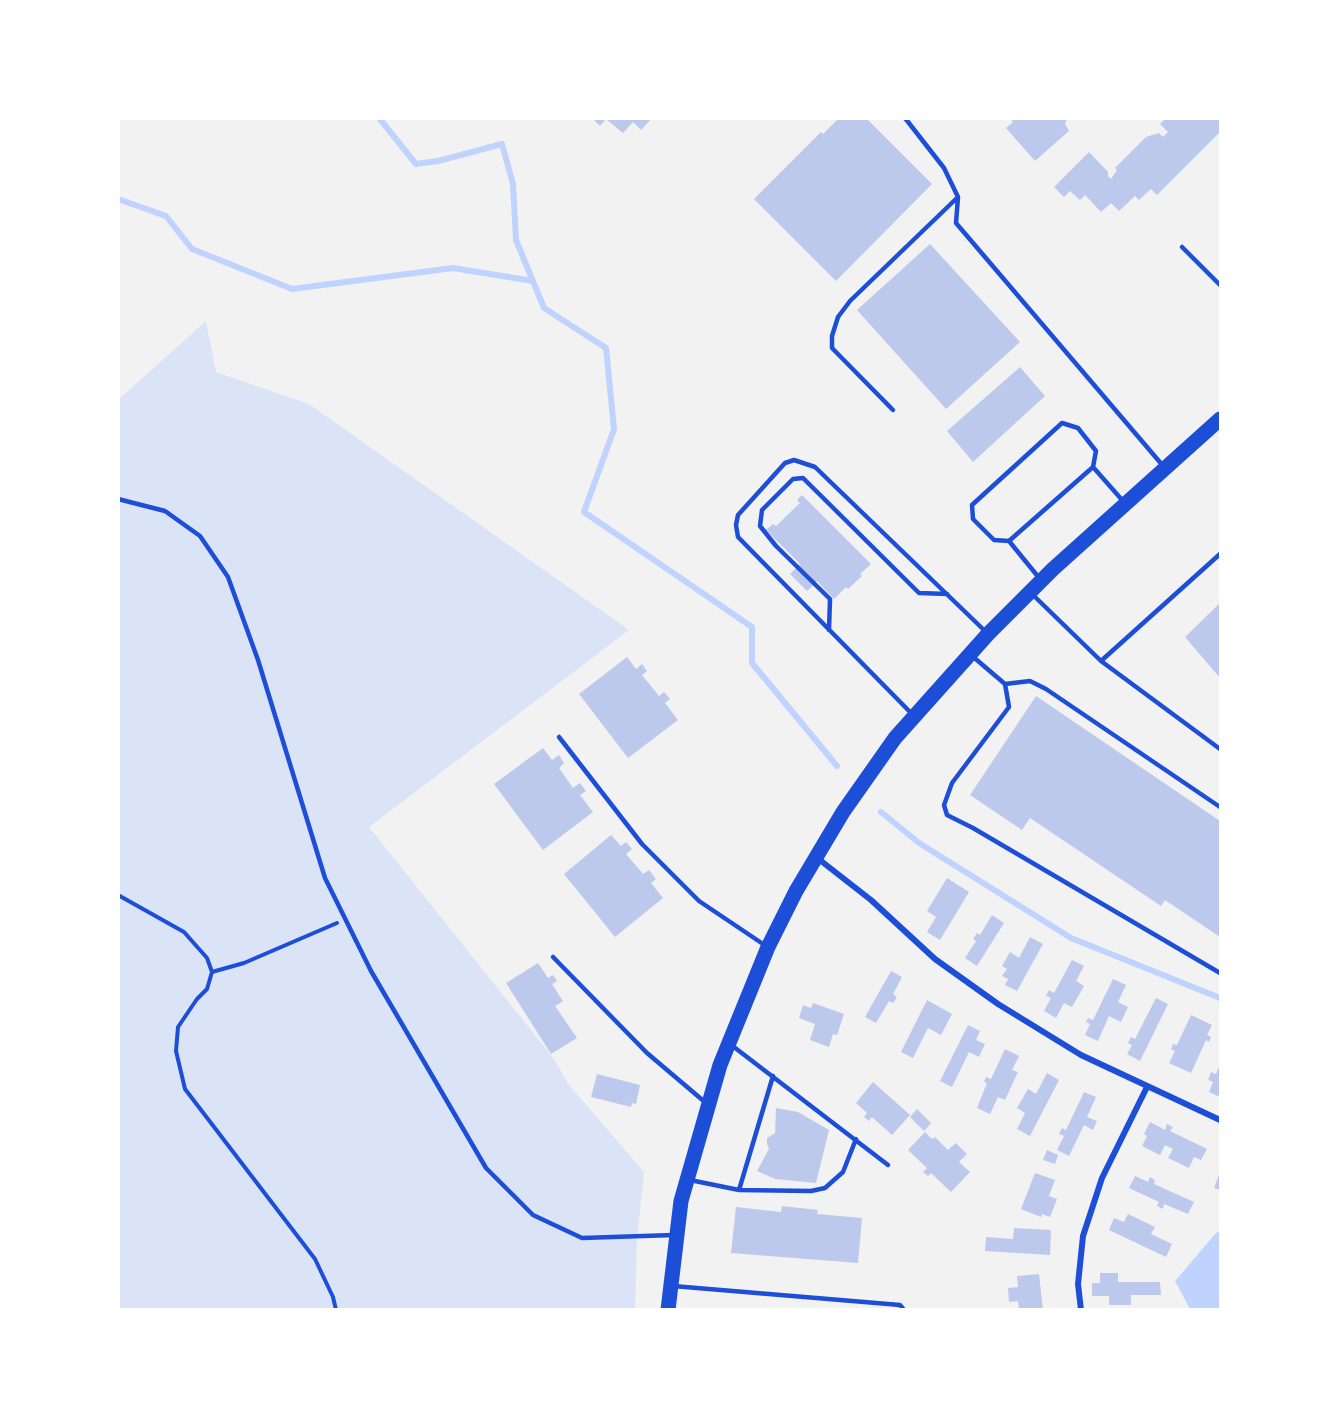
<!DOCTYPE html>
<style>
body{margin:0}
#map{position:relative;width:1339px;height:1428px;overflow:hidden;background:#f2f2f2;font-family:"Alegreya Sans",sans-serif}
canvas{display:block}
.frame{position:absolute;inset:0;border:120px solid #fff;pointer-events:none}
</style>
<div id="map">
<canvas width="1339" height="1428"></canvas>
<div class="frame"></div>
</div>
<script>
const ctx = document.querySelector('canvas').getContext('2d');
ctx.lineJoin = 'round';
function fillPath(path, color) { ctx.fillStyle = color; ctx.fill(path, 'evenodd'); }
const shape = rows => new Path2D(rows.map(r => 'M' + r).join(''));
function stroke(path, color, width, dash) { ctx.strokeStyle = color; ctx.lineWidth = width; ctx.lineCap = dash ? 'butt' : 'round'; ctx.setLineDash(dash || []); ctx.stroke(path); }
const green = shape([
 [206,321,216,372,309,404,629,630,369,827,554,1059,569,1085,644,1172,637,1238,635,1309,119,1309,118,400]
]);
const water = shape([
 [1220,1231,1220,1309,1190,1309,1175,1281,1216,1233]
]);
const stream = shape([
 [379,118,416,164,438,161,502,144,513,184,516,240,544,308,606,348,614,429,584,512,752,627,752,663,837,766],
 [118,199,166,216,192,249,292,289,453,268,533,281],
 [881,812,919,843,1071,938,1220,998]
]);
const building = shape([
 [592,118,652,118,641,130,633,122,623,133,606,119,600,126],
 [839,118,866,118,932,184,836,281,754,199,821,132,823,134],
 [1010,118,1067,118,1065,124,1069,131,1035,161,1006,128,1013,122],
 [1166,118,1220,118,1220,132,1157,195,1151,189,1139,200,1135,196,1119,211,1111,203,1101,212,1085,195,1080,200,1070,191,1064,197,1054,187,1089,152,1108,172,1108,176,1111,179,1117,170,1115,168,1146,137,1159,133,1163,137,1168,132,1160,124],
 [930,244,1020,342,946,409,857,310],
 [1020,367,1045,396,973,462,947,431],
 [802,495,871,564,860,574,862,576,848,589,846,587,834,599,817,581,807,591,790,574,800,564,766,530,773,524,776,526,800,503,797,500],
 [1220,603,1220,678,1185,637],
 [627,657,636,669,642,664,647,671,642,675,659,696,664,692,670,699,665,703,678,720,628,758,579,694],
 [1036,696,1220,821,1220,937,1165,900,1161,906,1030,818,1022,830,970,795],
 [543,748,552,760,559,755,564,763,559,768,573,788,580,783,586,791,580,795,593,812,543,850,494,784],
 [611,835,621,846,626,842,632,849,626,854,643,874,649,870,656,879,651,883,663,898,615,937,564,874],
 [947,878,969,892,940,940,927,932,936,917,927,911],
 [992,915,1004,923,977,966,965,958,976,941,973,939,977,933,980,935],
 [1030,937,1043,944,1017,991,1005,985,1008,979,1002,976,1007,969,1002,966,1010,952,1019,958],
 [1072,960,1084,966,1076,981,1084,986,1072,1007,1064,1003,1056,1018,1044,1011,1051,998,1046,996,1049,990,1054,993],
 [538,963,548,978,553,975,557,981,552,984,563,1001,555,1006,577,1038,551,1054,506,983],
 [891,971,902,977,893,994,897,997,893,1003,889,1001,876,1023,865,1017],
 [1113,979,1126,985,1118,1002,1128,1007,1121,1022,1109,1016,1098,1041,1085,1035,1090,1024,1086,1022,1088,1018,1093,1020],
 [1156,998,1168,1004,1140,1061,1127,1054,1132,1045,1128,1043,1131,1037,1135,1039],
 [927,1000,952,1014,941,1035,928,1028,913,1058,901,1052],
 [813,1003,844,1014,837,1035,833,1034,829,1047,810,1040,815,1024,799,1018,803,1005,811,1008],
 [1191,1015,1212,1025,1207,1035,1211,1037,1209,1042,1206,1040,1191,1073,1169,1063,1175,1051,1171,1049,1173,1044,1177,1045],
 [968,1025,980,1031,976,1040,985,1044,979,1057,969,1052,952,1087,940,1081],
 [1005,1049,1019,1056,1012,1070,1018,1072,1005,1100,998,1097,990,1114,977,1108,987,1083,984,1082,986,1077,991,1079],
 [1220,1064,1220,1097,1209,1092,1213,1082,1208,1080,1211,1072,1216,1074],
 [1047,1073,1059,1080,1030,1136,1017,1129,1025,1113,1017,1108,1028,1089,1036,1094],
 [597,1074,640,1085,636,1104,632,1103,631,1107,591,1097],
 [873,1082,910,1115,892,1135,872,1117,869,1121,864,1117,867,1113,856,1103],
 [1084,1092,1096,1097,1087,1117,1097,1121,1093,1130,1084,1125,1069,1156,1057,1150,1064,1136,1059,1134,1062,1128,1066,1130],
 [776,1108,798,1112,829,1130,816,1183,775,1179,757,1171,769,1149,767,1144,767,1138,775,1133],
 [917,1109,931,1123,924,1131,910,1117],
 [1150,1122,1165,1130,1167,1124,1173,1127,1170,1131,1207,1149,1201,1160,1194,1157,1189,1168,1168,1158,1173,1149,1165,1145,1160,1155,1142,1146,1147,1136,1144,1134],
 [925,1132,932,1139,935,1137,948,1150,956,1143,967,1154,959,1162,970,1172,951,1192,931,1173,928,1176,923,1172,927,1168,908,1150],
 [1047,1150,1058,1155,1055,1164,1043,1160],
 [1220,1172,1220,1190,1214,1188],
 [1035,1173,1055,1180,1049,1196,1057,1199,1050,1217,1042,1214,1041,1217,1021,1209],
 [1135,1176,1148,1182,1150,1177,1155,1180,1154,1184,1194,1202,1188,1214,1164,1204,1163,1209,1157,1206,1159,1202,1129,1188],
 [782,1206,818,1210,817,1214,862,1218,858,1263,731,1253,736,1207,781,1212],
 [1128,1214,1155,1227,1151,1234,1172,1244,1166,1257,1109,1230,1114,1218,1124,1222],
 [1014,1228,1051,1230,1050,1255,985,1251,986,1237,1013,1239],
 [1100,1273,1118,1273,1118,1282,1160,1282,1161,1295,1131,1295,1131,1305,1109,1305,1109,1296,1092,1296,1092,1283,1100,1283],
 [1039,1274,1043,1310,1019,1310,1018,1301,1009,1302,1008,1288,1018,1287,1017,1276]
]);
const path = shape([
 [118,895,184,932,207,958,212,972,207,989,197,999,178,1027,176,1051,185,1089,315,1259,333,1297,336,1310],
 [212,972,244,963,337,923]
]);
const service = shape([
 [905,118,944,168,958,197,956,223,1164,467],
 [1182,247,1220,285],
 [893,410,832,348,832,336,838,317,850,301,958,197],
 [118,499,165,511,200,536,228,577,258,660,325,878,371,971,486,1168,533,1215,582,1238,674,1235],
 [1009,541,1093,467],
 [1040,579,1009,541,994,540,973,519,972,505,1062,423,1078,428,1096,451,1093,467,1123,501],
 [1031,593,1101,661,1220,749],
 [829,630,830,599,776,546,760,526,762,510,793,479,803,478,919,593,947,594],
 [971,655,1005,684,1009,707,952,783,944,805,947,815,973,828,1220,973],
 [1101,661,1220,554],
 [1005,684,1030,681,1046,689,1220,807],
 [912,714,738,537,736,525,738,515,785,463,794,460,815,467,986,632],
 [559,737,642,844,699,901,766,946],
 [553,957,647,1053,706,1103],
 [730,1044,888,1165],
 [690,1180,739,1190,811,1191,825,1188,843,1172,856,1139],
 [739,1190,773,1076],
 [673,1286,900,1305,904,1310]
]);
const minor = shape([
 [816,857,871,900,935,959,998,1004,1081,1055,1220,1120],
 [1081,1310,1078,1284,1083,1236,1102,1178,1147,1087]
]);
const primary = shape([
 [668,1310,681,1201,720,1065,768,947,796,891,843,812,895,738,988,634,1053,569,1220,419]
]);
fillPath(green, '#dbe4f7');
fillPath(water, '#bfd3fe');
stroke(stream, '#bfd3fe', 6);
fillPath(building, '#bdc9ec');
stroke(path, '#1d4ed8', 4);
stroke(service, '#1d4ed8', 4.5);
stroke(minor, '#1d4ed8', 6);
stroke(primary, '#1d4ed8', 15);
</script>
